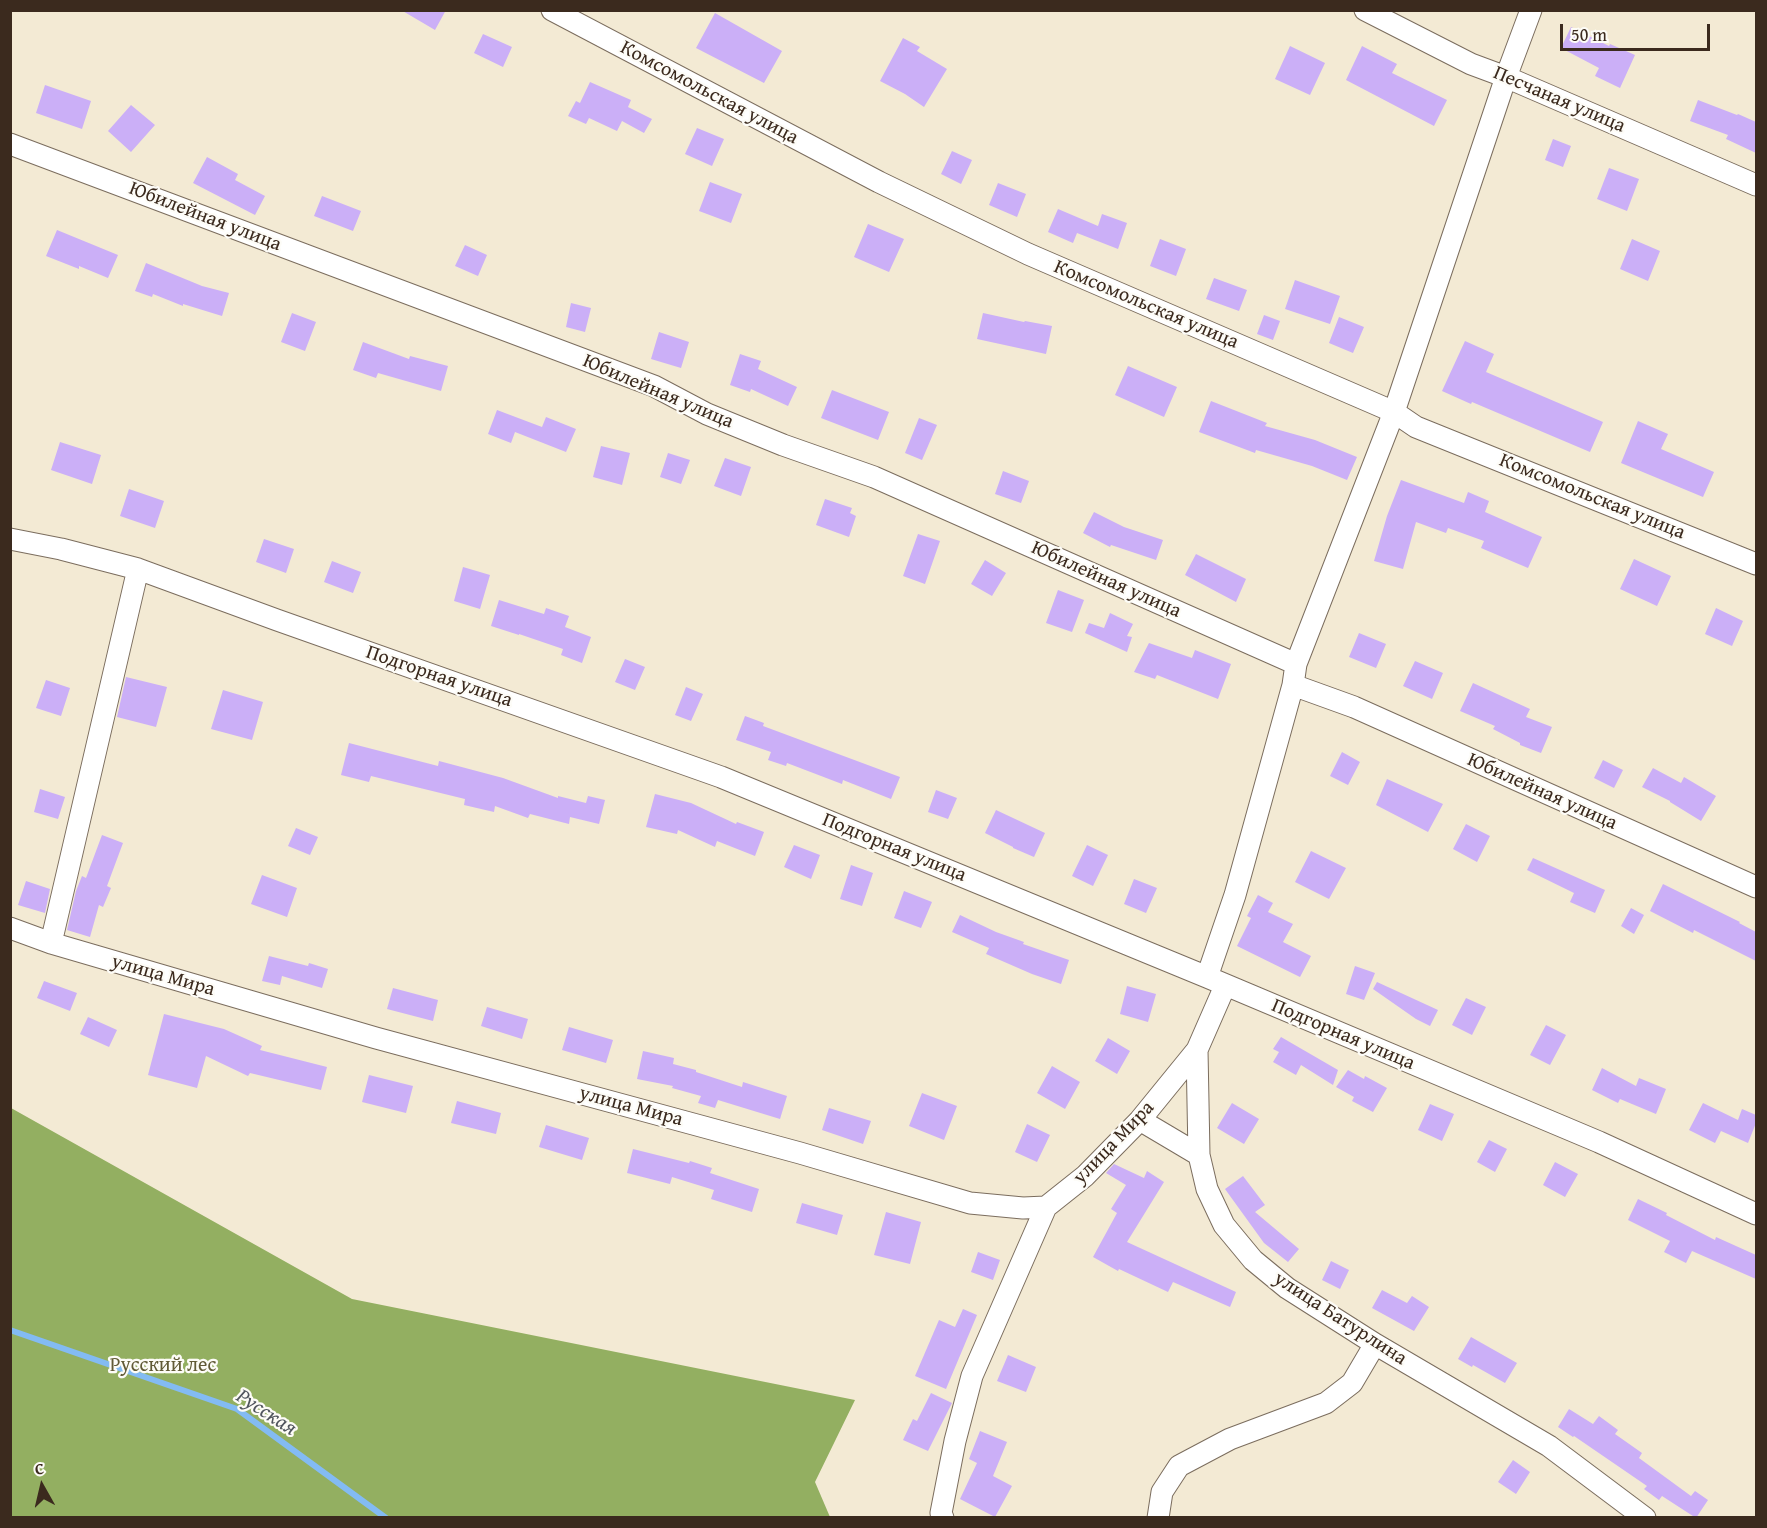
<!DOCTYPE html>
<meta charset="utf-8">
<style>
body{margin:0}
#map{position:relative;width:1767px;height:1528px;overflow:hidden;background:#f3ead4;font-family:"Gentium Book Plus",serif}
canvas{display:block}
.frame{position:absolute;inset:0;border:12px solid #3b2a1e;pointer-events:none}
.north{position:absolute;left:12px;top:1456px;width:60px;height:60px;-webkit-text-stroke:4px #fdfcf7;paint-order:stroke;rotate:352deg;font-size:16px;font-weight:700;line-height:24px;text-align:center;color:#3b2a1e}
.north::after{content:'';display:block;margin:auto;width:21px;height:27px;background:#3b2a1e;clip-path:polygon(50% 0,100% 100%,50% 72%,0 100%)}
.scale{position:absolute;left:1560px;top:24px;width:150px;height:27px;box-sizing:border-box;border:3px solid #3b2a1e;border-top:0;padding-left:8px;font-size:18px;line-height:21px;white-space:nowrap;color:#3b2a1e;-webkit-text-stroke:4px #fdfcf7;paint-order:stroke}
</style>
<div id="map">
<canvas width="1767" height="1528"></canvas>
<div class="frame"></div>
<div class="north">С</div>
<div class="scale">50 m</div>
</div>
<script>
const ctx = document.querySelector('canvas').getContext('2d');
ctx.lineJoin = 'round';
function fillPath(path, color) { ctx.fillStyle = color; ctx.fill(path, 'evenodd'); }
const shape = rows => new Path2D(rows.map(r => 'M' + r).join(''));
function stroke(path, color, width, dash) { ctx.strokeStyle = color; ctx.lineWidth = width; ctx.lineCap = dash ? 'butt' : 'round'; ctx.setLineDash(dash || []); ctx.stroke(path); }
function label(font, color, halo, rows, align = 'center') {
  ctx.font = font + ' "Gentium Book Plus",serif'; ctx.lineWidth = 4.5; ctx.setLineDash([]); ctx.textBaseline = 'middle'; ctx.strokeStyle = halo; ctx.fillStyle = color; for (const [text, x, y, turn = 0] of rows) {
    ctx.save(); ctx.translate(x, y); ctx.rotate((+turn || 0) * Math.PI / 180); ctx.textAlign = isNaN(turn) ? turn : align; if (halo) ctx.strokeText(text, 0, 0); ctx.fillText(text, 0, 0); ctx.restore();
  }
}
const forest = shape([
 [11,1108,352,1299,855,1400,815,1482,830,1517,11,1517]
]);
const stream = shape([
 [10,1330,237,1409,386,1518]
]);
const building = shape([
 [401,10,446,10,435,30],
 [715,13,782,51,764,83,696,48],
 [1571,27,1609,46,1610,44,1635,55,1620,88,1595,76,1599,68,1561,48],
 [483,34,512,47,503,67,474,53],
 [903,38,920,47,917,51,947,69,924,107,905,94,880,81],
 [1290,46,1325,63,1310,95,1275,79],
 [1362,46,1397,64,1392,73,1447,100,1434,126,1346,80],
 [590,82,631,100,628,107,652,119,644,133,622,121,617,131,589,118,586,124,568,116,576,101,580,103],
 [45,85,91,101,82,129,36,113],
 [1698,100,1737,115,1738,114,1756,122,1756,153,1726,139,1728,135,1690,121],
 [131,105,155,125,131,152,108,131],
 [697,128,724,139,712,166,685,154],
 [1553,139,1571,146,1563,167,1545,160],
 [952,151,972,160,961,184,941,174],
 [207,157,238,174,235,180,265,196,255,215,193,183],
 [1609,168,1639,179,1627,211,1597,199],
 [710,182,742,194,731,223,699,211],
 [998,183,1026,194,1017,217,989,205],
 [322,196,361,211,353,231,314,216],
 [1058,209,1098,226,1102,214,1127,223,1118,249,1077,233,1073,243,1048,232],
 [868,224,904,239,889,272,854,257],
 [57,230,118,255,108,278,79,266,79,269,46,256],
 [1160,239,1186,249,1176,276,1150,266],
 [1632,239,1660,251,1648,281,1620,269],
 [465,245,487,255,478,276,455,266],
 [146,263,202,286,229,293,222,316,183,304,183,306,153,294,152,297,135,291],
 [1214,278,1247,290,1239,311,1206,299],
 [1295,280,1340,296,1330,324,1285,309],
 [571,303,591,308,585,332,566,327],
 [292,313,316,322,305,351,281,342],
 [983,313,1024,322,1025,321,1052,326,1046,354,977,339],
 [1264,315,1280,321,1273,340,1257,334],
 [1339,317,1364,327,1353,353,1329,343],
 [659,332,689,342,681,368,651,359],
 [1465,341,1494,354,1486,372,1603,422,1590,452,1472,402,1471,404,1442,391],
 [363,342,409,359,410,356,448,366,441,391,378,373,376,378,353,370],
 [740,354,761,361,758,369,797,387,788,406,751,389,750,392,730,385],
 [1128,366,1177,387,1164,417,1115,395],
 [832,390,889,412,878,440,821,418],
 [1211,401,1267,423,1265,426,1315,440,1357,457,1347,480,1312,466,1256,450,1255,453,1199,432],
 [497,410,542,427,546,417,576,429,566,452,515,432,511,443,488,434],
 [919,418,937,425,922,460,905,453],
 [1638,421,1668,434,1661,449,1714,472,1703,497,1621,463],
 [60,442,101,455,92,484,51,470],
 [601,446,630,453,622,485,593,477],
 [668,453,690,460,681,484,660,477],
 [725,458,751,467,741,496,714,486],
 [1003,471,1029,481,1021,503,995,494],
 [1401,480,1464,503,1468,492,1489,501,1485,512,1542,537,1528,568,1481,548,1484,541,1448,528,1446,533,1416,522,1403,569,1374,561,1387,516],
 [129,489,164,501,155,528,120,516],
 [825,499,852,508,850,513,856,516,849,537,816,525],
 [1094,512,1124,527,1163,540,1156,560,1111,545,1110,547,1083,533],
 [918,534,940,541,925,584,903,576],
 [264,539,294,549,286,573,256,562],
 [1196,554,1246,579,1236,602,1185,575],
 [1634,559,1671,576,1657,606,1620,589],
 [985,560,1006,573,992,596,971,584],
 [332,561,361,572,353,593,324,582],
 [463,567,490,575,480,609,454,601],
 [1058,590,1084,600,1072,632,1046,623],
 [499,600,544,614,546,608,569,616,565,627,591,637,582,663,561,655,563,649,519,634,519,635,491,626],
 [1716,608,1743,621,1732,646,1705,634],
 [1110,613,1133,624,1127,636,1132,637,1127,652,1085,633,1089,623,1104,628],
 [1359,633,1386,644,1376,668,1349,657],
 [1149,643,1192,658,1195,650,1231,664,1218,699,1157,675,1155,679,1134,672],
 [625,659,645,667,635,690,615,682],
 [1415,661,1443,673,1432,699,1403,686],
 [126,677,167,687,156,727,117,717],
 [46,680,70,688,61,716,36,708],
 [1473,683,1530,709,1526,717,1552,727,1541,753,1520,745,1520,743,1493,729,1495,726,1460,711],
 [686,687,703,694,691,721,675,715],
 [223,690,263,702,252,740,211,729],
 [745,716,764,723,763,726,900,777,891,799,843,780,842,784,787,763,786,766,768,760,771,752,736,740],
 [349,743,438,766,439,761,503,778,558,798,558,796,586,803,588,796,605,800,599,824,570,817,569,824,530,814,528,818,495,806,494,812,464,805,465,799,371,776,369,782,341,775],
 [1342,752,1360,762,1348,785,1330,776],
 [1603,760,1623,770,1614,788,1594,778],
 [1653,768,1681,783,1684,777,1716,796,1701,821,1670,802,1670,801,1642,787],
 [1387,779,1443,804,1428,832,1376,805],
 [40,789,65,797,58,819,34,812],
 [936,790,957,798,948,819,928,812],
 [655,794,691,803,736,824,737,822,764,832,755,856,717,841,715,847,678,830,677,834,646,827],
 [996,810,1045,833,1034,857,1013,848,1013,847,985,833],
 [1466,824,1490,836,1477,862,1453,849],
 [296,828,318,837,310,855,288,846],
 [102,835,123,843,107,886,111,888,103,907,99,905,90,937,67,930,76,891,82,876,86,878],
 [794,845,820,855,811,879,784,867],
 [1087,845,1108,855,1093,886,1072,876],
 [1311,851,1346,868,1329,899,1295,882],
 [1533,858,1605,890,1595,913,1570,902,1574,893,1527,870],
 [851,865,873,873,862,906,840,899],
 [262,875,297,888,287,917,251,904],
 [1134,879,1157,888,1146,913,1124,904],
 [26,881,50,889,45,913,18,905],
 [1663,884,1740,922,1739,923,1756,932,1756,961,1694,930,1693,933,1650,911],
 [904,891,932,902,921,928,894,918],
 [1258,895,1273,903,1268,912,1293,924,1283,942,1311,956,1300,977,1237,946,1251,918,1247,916],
 [1631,908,1644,915,1634,934,1621,926],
 [960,915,996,932,1024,942,1023,944,1069,960,1061,984,1032,974,986,954,989,948,952,932],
 [269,956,308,966,309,963,328,969,322,988,282,976,280,985,262,981],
 [1355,966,1375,973,1364,1000,1346,994],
 [44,981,77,993,70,1011,37,998],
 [1377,982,1438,1010,1430,1026,1416,1019,1373,989],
 [1127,986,1156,994,1148,1022,1120,1014],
 [393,988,438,1000,433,1021,387,1009],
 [1466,998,1486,1007,1472,1035,1452,1025],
 [487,1007,528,1019,522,1039,481,1026],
 [164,1014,224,1029,262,1046,260,1050,327,1067,321,1090,250,1073,248,1076,206,1056,197,1088,148,1075],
 [88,1017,117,1030,109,1047,80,1034],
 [1546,1025,1566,1035,1550,1065,1530,1055],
 [569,1027,613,1040,606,1063,562,1050],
 [1281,1037,1338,1070,1333,1085,1301,1065,1296,1075,1273,1062,1279,1052,1273,1049],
 [1108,1038,1130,1051,1117,1074,1095,1061],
 [643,1051,674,1058,673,1064,696,1070,696,1072,742,1087,743,1082,787,1096,780,1119,718,1100,715,1108,698,1103,701,1096,672,1088,673,1086,637,1079],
 [1052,1066,1080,1082,1065,1109,1037,1093],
 [1602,1068,1636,1086,1639,1078,1666,1089,1656,1114,1620,1099,1618,1103,1592,1090],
 [1348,1070,1364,1079,1365,1076,1387,1088,1373,1112,1352,1101,1354,1097,1336,1087],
 [369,1075,413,1086,406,1113,362,1102],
 [922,1093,957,1106,944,1140,909,1126],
 [457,1101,501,1113,496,1134,451,1123],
 [1232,1103,1259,1119,1244,1144,1217,1128],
 [1703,1103,1738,1120,1742,1109,1756,1115,1756,1123,1748,1143,1721,1131,1715,1143,1689,1130],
 [1430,1104,1454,1114,1442,1141,1418,1130],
 [829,1108,871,1121,863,1144,822,1130],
 [1027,1124,1050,1135,1037,1162,1015,1152],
 [546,1125,589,1138,582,1160,539,1147],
 [1489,1140,1507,1149,1495,1172,1477,1162],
 [633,1149,689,1163,690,1161,712,1168,710,1173,759,1189,752,1212,711,1199,714,1190,672,1177,670,1184,627,1173],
 [1555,1162,1578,1174,1565,1197,1543,1185],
 [1114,1164,1144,1178,1147,1171,1164,1182,1127,1242,1236,1292,1230,1307,1173,1282,1168,1292,1119,1269,1118,1271,1093,1257,1117,1213,1111,1209,1126,1185,1106,1173],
 [1243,1176,1265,1205,1255,1212,1299,1249,1288,1262,1264,1243,1225,1189],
 [1638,1199,1667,1213,1666,1215,1715,1240,1716,1237,1756,1255,1756,1279,1692,1251,1686,1263,1664,1252,1670,1241,1628,1220],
 [802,1203,843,1215,837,1235,796,1223],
 [886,1212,921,1222,910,1264,874,1255],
 [978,1252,1000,1260,993,1280,971,1272],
 [1331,1261,1349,1270,1340,1289,1322,1280],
 [1382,1290,1407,1303,1412,1296,1429,1307,1414,1331,1372,1308],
 [963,1309,977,1315,946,1389,915,1376,939,1320,955,1327],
 [1471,1337,1517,1363,1505,1383,1473,1365,1472,1367,1458,1359],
 [1008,1355,1036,1367,1026,1392,997,1381],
 [931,1393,952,1403,928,1451,903,1440,913,1419,917,1421],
 [1569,1409,1593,1424,1599,1416,1618,1430,1615,1434,1642,1453,1639,1458,1691,1496,1695,1491,1708,1500,1696,1518,1662,1496,1659,1500,1644,1489,1647,1486,1574,1436,1573,1437,1558,1427],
 [980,1431,1007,1442,993,1476,1012,1486,995,1517,960,1499,977,1463,969,1459],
 [1513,1460,1530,1472,1516,1494,1498,1482]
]);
const minor = shape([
 [552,10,879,182,1028,254,1394,412,1416,427,1756,564],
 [1365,10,1471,64,1506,77,1756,185],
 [10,144,654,386,707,414,783,445,874,477,1296,664],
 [10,539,61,549,138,569,277,620,721,777,1207,977,1599,1142,1756,1214],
 [1293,685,1354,707,1756,887],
 [10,928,51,943,376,1038,800,1153,970,1203,1023,1208,1046,1207,1085,1176,1140,1120,1197,1050],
 [51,943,138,569],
 [1207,977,1235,895,1293,685,1296,664,1394,412,1506,77,1531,10],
 [1225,986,1197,1050,1199,1155,1207,1189,1224,1225,1253,1260,1287,1288,1375,1344,1549,1446,1645,1518],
 [1140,1120,1199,1155],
 [943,1518,941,1513,955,1441,972,1376,1046,1207],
 [1158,1518,1162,1492,1179,1466,1230,1439,1326,1403,1352,1383,1375,1344]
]);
const streetNames = [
 ["Комсомольская улица",709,93,28],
 ["Песчаная улица",1559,100,23],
 ["Юбилейная улица",205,217,21],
 ["Комсомольская улица",1146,305,23],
 ["Юбилейная улица",658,392,23],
 ["Комсомольская улица",1592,497,22],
 ["Юбилейная улица",1106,580,24],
 ["Подгорная улица",439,677,19],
 ["Юбилейная улица",1542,792,24],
 ["Подгорная улица",894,848,22],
 ["улица Мира",163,976,16],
 ["Подгорная улица",1343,1035,23],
 ["улица Мира",631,1107,15],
 ["улица Мира",1114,1143,-46],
 ["улица Батурлина",1340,1319,33]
];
const parkNames = [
 ["Русский лес",163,1366]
];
const waterNames = [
 ["Русская",266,1413,33]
];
fillPath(forest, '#93af61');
stroke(stream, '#83bbf3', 6);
fillPath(building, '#cbaff7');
stroke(minor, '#7b6d5e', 23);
stroke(minor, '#fff', 21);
label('20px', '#3b2a1e', '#fdfcf7', streetNames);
label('20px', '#615a36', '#fdfcf7', parkNames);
label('italic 21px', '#51565e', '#fdfcf7', waterNames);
</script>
